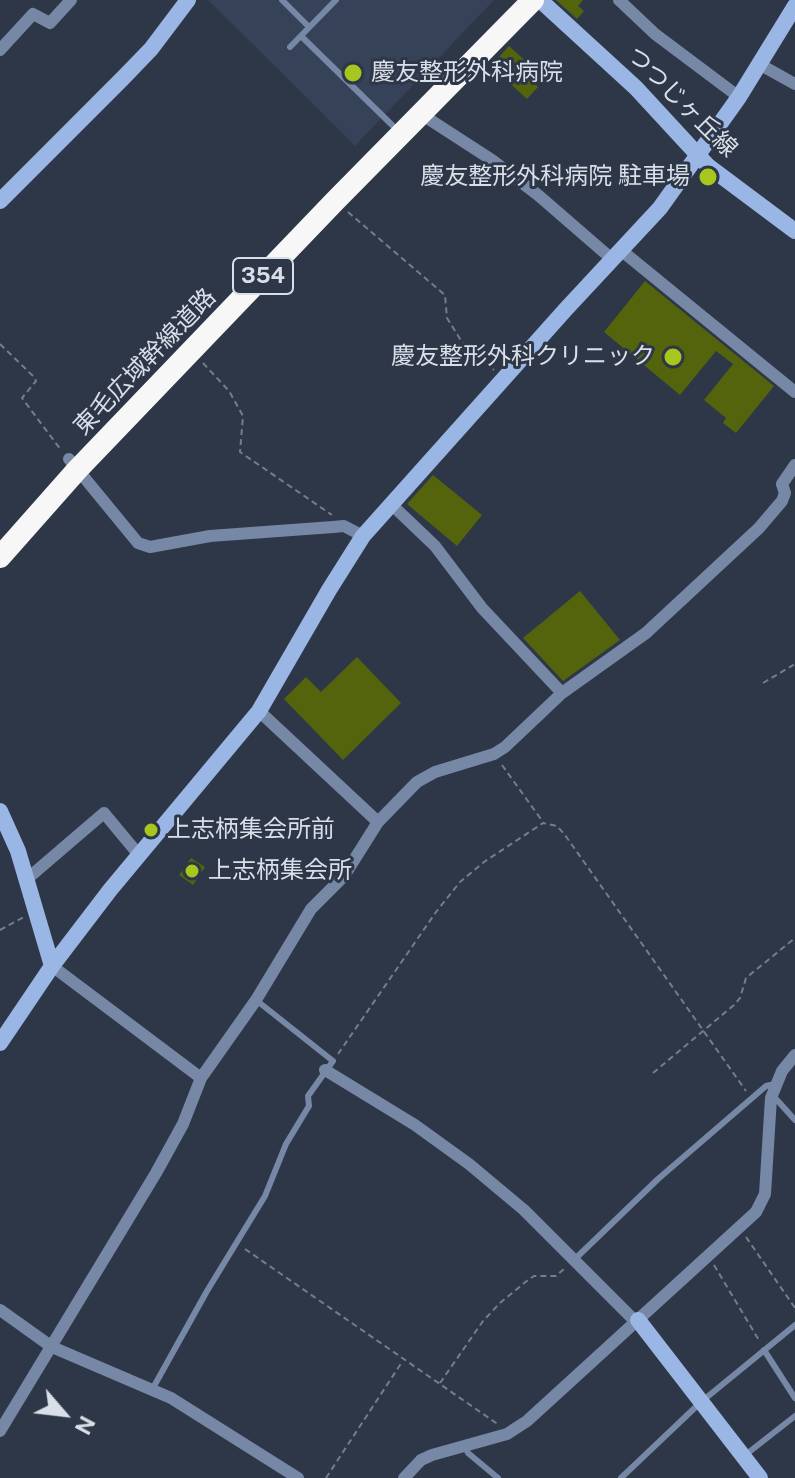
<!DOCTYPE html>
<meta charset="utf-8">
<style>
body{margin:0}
#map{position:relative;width:795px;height:1478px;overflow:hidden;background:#2e3747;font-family:"Public Sans",sans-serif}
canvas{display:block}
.north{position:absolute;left:24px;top:1374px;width:80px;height:80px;-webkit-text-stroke:6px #2e3747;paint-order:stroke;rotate:118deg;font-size:22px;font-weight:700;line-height:32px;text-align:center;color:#d9dfe9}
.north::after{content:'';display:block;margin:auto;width:28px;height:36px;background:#d9dfe9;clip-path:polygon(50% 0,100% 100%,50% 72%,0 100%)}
</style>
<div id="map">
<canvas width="795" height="1478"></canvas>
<div class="north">N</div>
</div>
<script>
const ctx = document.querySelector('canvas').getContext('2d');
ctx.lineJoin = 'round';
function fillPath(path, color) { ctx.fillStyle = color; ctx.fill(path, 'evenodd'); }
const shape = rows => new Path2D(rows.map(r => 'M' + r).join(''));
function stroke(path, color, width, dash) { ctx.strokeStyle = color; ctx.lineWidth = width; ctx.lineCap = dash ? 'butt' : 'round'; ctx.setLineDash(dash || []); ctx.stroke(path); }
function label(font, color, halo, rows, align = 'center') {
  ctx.font = font + ' "Public Sans","Noto Sans JP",sans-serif'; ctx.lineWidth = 6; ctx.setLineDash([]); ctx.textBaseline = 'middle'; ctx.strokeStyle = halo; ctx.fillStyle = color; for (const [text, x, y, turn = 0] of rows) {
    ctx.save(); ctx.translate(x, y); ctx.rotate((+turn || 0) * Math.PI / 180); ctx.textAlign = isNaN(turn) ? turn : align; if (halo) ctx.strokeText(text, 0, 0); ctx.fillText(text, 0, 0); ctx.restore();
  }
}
const built = shape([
 [208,0,494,0,355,146]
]);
const building = shape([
 [556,0,583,0,578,6,584,11,577,19],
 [509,46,541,75,534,83,538,87,527,99,491,66],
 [645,281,774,386,736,433,723,423,726,418,704,400,733,364,716,351,680,395,604,332],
 [433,475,482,515,457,546,407,504],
 [580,591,620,640,563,681,523,638],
 [357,657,401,703,343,760,284,699,306,677,321,692],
 [191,858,205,867,193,885,179,875]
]);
const path = shape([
 [348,212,445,295,447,318,462,342,494,370],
 [0,344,35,378,36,381,22,398,61,450],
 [203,363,229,391,243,416,240,452,332,515],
 [763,683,795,664],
 [502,765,543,822],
 [0,930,24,917],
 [338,1054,436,912,460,882,484,862,543,823,557,826,565,835,746,1091],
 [653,1073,734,1005,740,998,746,978,795,938],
 [746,1237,795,1308],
 [245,1249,499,1425],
 [714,1265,760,1342],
 [440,1383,483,1321,500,1303,528,1280,534,1276,556,1276,565,1268],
 [326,1478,402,1362]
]);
const lane = shape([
 [282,0,309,27],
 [301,36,392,125],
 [290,47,336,0],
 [772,1098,777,1100,795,1120],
 [575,1259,658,1179,766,1086,775,1084],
 [764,1350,795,1398],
 [153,1388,207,1291,265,1196,286,1144,309,1106,308,1096,333,1061,256,1000],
 [464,1445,468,1453,498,1478],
 [744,1456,795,1416],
 [621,1478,701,1402,795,1325]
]);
const street = shape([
 [619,0,655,34,739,97],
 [0,50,33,14,50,23,71,0],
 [759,64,795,84],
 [421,114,492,160,538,195,613,260],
 [622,251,795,392],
 [69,459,138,543,150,547,210,536,333,527,344,526,363,536],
 [391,504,435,546,482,608,562,693],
 [259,711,378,822],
 [27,879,104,813,139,855],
 [52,966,201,1078],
 [325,1070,415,1125,469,1164,524,1210,632,1318,638,1320],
 [0,1310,52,1347,171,1398,298,1478],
 [0,1431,156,1173,183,1124,201,1078,256,1000,311,909,344,876,378,822,417,782,435,772,494,754,505,747,562,693,646,633,759,528,782,501,785,493,782,484,795,465],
 [404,1478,421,1460,432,1455,507,1434,527,1421,756,1212,765,1194,771,1098,782,1071,795,1055]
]);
const secondary = shape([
 [540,0,636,88,708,166,795,231],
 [0,201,123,78,151,49,188,0],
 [0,811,18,851,52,966],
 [0,1043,52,966,110,890,259,711,329,590,363,536,566,309,660,208,739,97,795,6],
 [638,1320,760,1478]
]);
const highway = shape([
 [0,557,77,470,335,201,533,0]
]);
const markers = [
 [353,73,10,"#a7c71e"],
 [708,177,10,"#a7c71e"],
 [673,357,10,"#a7c71e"],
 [151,830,8,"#a7c71e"],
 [192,871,8,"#a7c71e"]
];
const shields = [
 [263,276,60]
];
const shieldNames = [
 ["354",263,276]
];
const poiNames = [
 ["慶友整形外科病院",371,73],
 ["慶友整形外科病院 駐車場",690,177,"right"],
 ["慶友整形外科クリニック",655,357,"right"],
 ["上志柄集会所前",167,830],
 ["上志柄集会所",208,871]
];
const streetNames = [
 ["つつじヶ丘線",682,102,45],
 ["東毛広域幹線道路",145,362,-46]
];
fillPath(built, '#354257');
fillPath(building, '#53640c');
stroke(path, '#757d8a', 2, [6, 4]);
stroke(lane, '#7688a5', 6);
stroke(street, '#7688a5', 12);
stroke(secondary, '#99b6e4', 16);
stroke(highway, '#f7f7f7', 22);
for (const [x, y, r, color] of markers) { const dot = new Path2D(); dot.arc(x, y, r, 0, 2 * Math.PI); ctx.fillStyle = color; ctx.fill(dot); stroke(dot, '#2e3747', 3); }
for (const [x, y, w] of shields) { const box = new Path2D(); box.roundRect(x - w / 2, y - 18, w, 36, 6); ctx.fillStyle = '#2e3747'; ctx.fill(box); stroke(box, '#d9dfe9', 2); }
label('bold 22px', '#d9dfe9', null, shieldNames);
label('24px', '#d9dfe9', '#2e3747', poiNames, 'left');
label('24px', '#d9dfe9', '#2e3747', streetNames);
</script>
